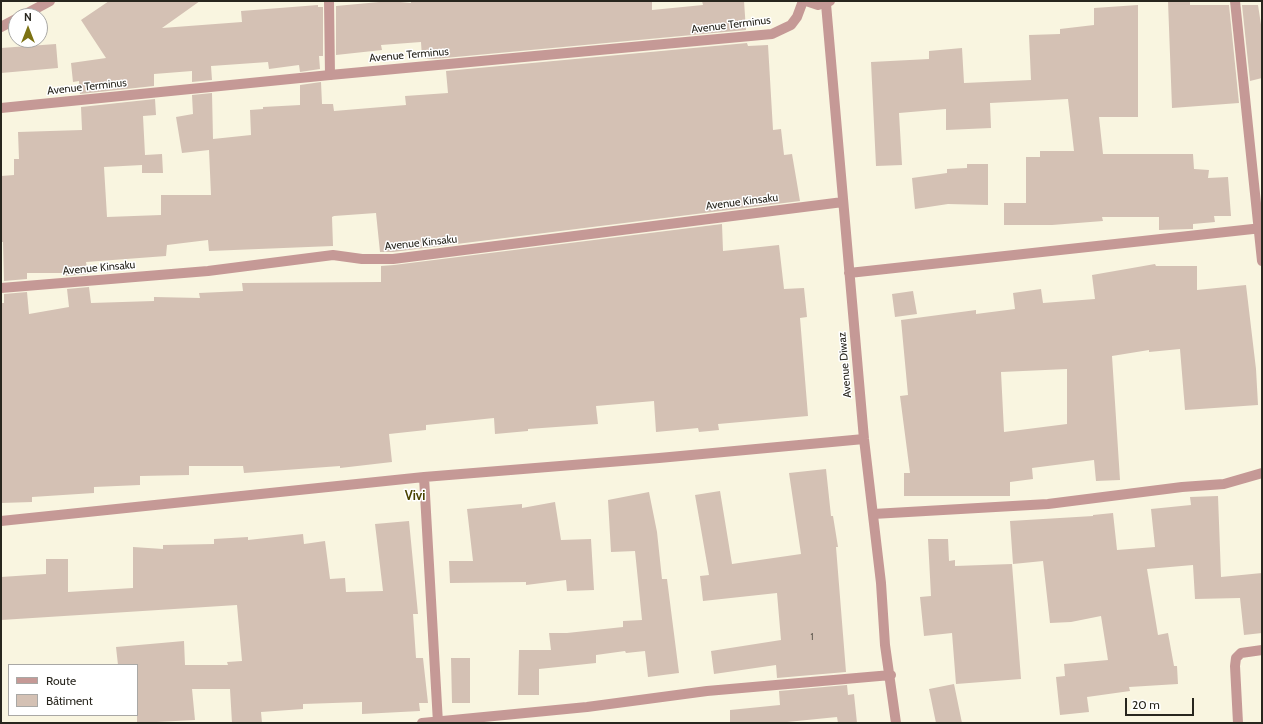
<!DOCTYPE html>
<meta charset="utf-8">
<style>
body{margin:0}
#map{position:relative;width:1263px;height:724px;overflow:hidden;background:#f9f5e0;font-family:Cabin,sans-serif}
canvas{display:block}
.frame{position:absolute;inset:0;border:2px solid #28261e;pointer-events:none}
.legend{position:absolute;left:8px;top:664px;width:130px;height:52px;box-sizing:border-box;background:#fff;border:1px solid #a9a8a5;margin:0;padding:5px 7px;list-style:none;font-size:12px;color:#28261e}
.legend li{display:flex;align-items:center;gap:8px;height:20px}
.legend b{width:20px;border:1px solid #a9a8a5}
.north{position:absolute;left:8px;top:8px;width:40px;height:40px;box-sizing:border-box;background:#fff;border:1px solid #a9a8a5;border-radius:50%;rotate:0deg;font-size:11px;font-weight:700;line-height:16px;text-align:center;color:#28261e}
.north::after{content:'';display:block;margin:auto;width:14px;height:18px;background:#7c7213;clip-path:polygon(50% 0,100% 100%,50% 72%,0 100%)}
.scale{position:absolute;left:1125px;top:698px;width:69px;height:18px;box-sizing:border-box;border:2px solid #28261e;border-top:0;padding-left:5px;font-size:12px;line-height:14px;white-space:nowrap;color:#28261e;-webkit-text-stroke:3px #fff;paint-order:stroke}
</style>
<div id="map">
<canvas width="1263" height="724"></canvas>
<div class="frame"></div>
<ul class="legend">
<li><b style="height:5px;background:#c59996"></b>Route</li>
<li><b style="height:11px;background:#d4c1b4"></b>Bâtiment</li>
</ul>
<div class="north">N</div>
<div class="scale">20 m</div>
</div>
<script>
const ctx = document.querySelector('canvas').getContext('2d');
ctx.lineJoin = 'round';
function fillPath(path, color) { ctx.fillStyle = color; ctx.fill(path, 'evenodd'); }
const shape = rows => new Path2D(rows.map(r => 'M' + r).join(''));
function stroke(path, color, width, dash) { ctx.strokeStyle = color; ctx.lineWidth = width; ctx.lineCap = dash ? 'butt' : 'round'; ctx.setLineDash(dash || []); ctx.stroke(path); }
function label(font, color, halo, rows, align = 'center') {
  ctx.font = font + ' Cabin,sans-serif'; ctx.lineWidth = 3; ctx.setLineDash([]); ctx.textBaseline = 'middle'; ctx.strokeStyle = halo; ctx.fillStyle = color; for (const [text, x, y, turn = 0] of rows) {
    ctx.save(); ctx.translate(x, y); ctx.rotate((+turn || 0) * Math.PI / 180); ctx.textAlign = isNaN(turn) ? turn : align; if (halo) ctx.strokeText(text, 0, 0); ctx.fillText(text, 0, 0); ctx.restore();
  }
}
const building = shape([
 [109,1,200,1,162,28,242,22,241,11,318,5,318,7,323,7,323,56,319,56,320,69,300,72,299,65,269,69,268,62,211,66,212,80,192,82,192,71,154,74,154,86,80,94,79,81,73,82,71,63,106,58,81,20],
 [390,1,411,3,411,1,652,1,652,10,703,5,702,1,744,1,746,30,434,59,422,58,421,42,381,45,382,50,336,55,336,6],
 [1168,1,1190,1,1190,5,1229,5,1239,103,1172,108],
 [1138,5,1138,117,1099,117,1103,154,1193,154,1194,169,1209,170,1208,178,1228,177,1231,216,1214,216,1215,222,1193,224,1193,229,1190,229,1159,230,1159,217,1102,217,1103,221,1052,225,1004,225,1004,203,1026,203,1026,157,1040,157,1040,151,1074,151,1068,99,990,103,991,128,946,130,946,109,899,113,902,165,876,166,871,62,929,59,929,51,962,48,964,83,1031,80,1029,35,1060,34,1060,29,1094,25,1094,8],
 [1242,5,1258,5,1262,31,1262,78,1250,81],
 [747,43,748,46,768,45,773,130,781,129,784,155,792,154,800,201,393,252,380,252,376,213,334,216,332,217,333,246,209,251,208,240,167,245,166,256,86,262,88,274,66,276,65,273,27,273,27,279,4,281,3,242,1,242,1,176,14,175,14,159,19,159,18,132,82,130,81,107,155,99,156,115,143,116,145,155,162,154,163,173,142,173,142,165,104,167,107,217,161,215,161,195,211,195,209,150,182,153,176,117,193,114,192,95,212,93,213,139,251,135,250,110,263,109,263,107,300,105,300,85,321,82,322,104,333,104,334,111,406,105,405,96,448,93,446,71],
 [56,44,58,68,1,73,1,48],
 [967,164,988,164,988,205,948,204,915,209,912,178,947,173,947,169,967,168],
 [722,224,723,251,779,245,784,289,804,288,807,317,800,318,808,416,718,424,719,430,699,432,698,428,656,432,654,401,596,406,598,424,528,429,528,431,495,434,494,418,426,425,426,430,389,434,392,462,340,468,340,466,244,473,243,466,189,466,189,475,140,476,140,485,94,487,94,493,32,497,32,502,1,503,1,303,4,303,4,294,27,292,29,314,69,307,67,289,89,287,91,303,154,301,154,297,200,298,199,293,243,291,242,283,381,282,381,266,394,265],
 [1155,264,1156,266,1197,266,1197,290,1246,285,1256,369,1258,405,1185,410,1180,349,1149,352,1149,350,1112,356,1120,480,1096,481,1094,460,1032,468,1033,479,1010,482,1010,496,904,496,904,473,910,473,900,396,908,395,901,320,976,310,976,314,1015,309,1013,293,1041,289,1043,303,1095,299,1092,275],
 [1067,369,1067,424,1004,432,1001,372],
 [913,291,917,314,895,317,892,294],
 [826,469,831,516,833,516,838,547,836,547,846,672,777,678,776,665,714,674,711,651,781,640,777,593,703,601,700,576,709,575,695,495,720,491,732,564,801,554,789,473],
 [649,492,657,532,662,579,667,579,679,673,648,677,645,651,626,653,625,651,596,655,596,663,539,669,539,695,518,695,519,650,551,650,549,633,567,633,623,627,623,621,642,620,635,551,611,552,608,500],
 [1218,496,1221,577,1262,573,1262,633,1244,635,1240,598,1195,599,1193,565,1147,569,1158,635,1168,633,1174,666,1177,666,1178,684,1129,687,1130,691,1087,697,1089,712,1060,715,1056,677,1065,676,1064,664,1108,660,1101,616,1071,622,1050,623,1043,561,1013,564,1010,521,1093,516,1093,515,1113,513,1117,550,1155,547,1151,509,1191,505,1190,497],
 [555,502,561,540,591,539,594,590,567,591,566,580,526,585,526,582,450,583,449,561,473,561,467,509,522,504,522,508],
 [409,521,418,614,413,614,416,658,423,658,428,703,419,703,420,711,362,714,362,702,303,704,303,709,261,712,262,723,232,723,230,689,192,689,195,720,137,723,137,665,118,665,116,647,184,641,185,665,228,665,227,662,242,661,237,605,1,620,1,577,46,574,46,559,68,559,68,592,133,588,133,547,163,549,163,545,214,544,214,539,248,537,248,540,303,534,304,544,325,541,330,579,345,578,346,592,383,591,375,524],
 [928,539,948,539,949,561,955,560,955,566,1012,564,1021,679,956,684,952,633,924,636,920,597,931,596],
 [451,658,470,658,470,703,452,703],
 [954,684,962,723,936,723,929,689],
 [847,685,848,695,854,694,857,723,838,723,837,717,777,723,730,723,730,710,780,705,779,691]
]);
const service = shape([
 [329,1,330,75]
]);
const minor = shape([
 [1235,1,1262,261],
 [826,4,864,439,881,583,885,645,896,723],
 [22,16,50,1],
 [1,27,16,19],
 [1,108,330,75,772,34,791,25,797,17,803,1],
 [849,273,1262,228],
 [1,288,208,271,333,255,362,259,393,259,843,202],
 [424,477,438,723],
 [873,514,1048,504,1182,487,1224,484,1262,473],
 [1,521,424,477,659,458,864,439],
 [422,723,587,707,707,691,891,675],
 [1238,723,1235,666,1236,658,1241,653,1262,650]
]);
const tertiary = shape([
 [806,1,818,5,830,1]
]);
const numberNames = [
 ["1",812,637]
];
const streetNames = [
 ["Avenue Terminus",731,25,-7],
 ["Avenue Terminus",409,55,-5],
 ["Avenue Terminus",87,87,-6],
 ["Avenue Kinsaku",742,202,-7],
 ["Avenue Kinsaku",421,243,-6],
 ["Avenue Kinsaku",99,268,-5],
 ["Avenue Diwaz",845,365,-95]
];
const quarterNames = [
 ["Vivi",415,496]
];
fillPath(building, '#d4c1b4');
stroke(service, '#c59996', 10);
stroke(minor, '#c59996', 10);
stroke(tertiary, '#c59996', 10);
label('9px', '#534d44', null, numberNames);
label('11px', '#28261e', '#fff', streetNames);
label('bold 13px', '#4a4300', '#fff', quarterNames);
</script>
